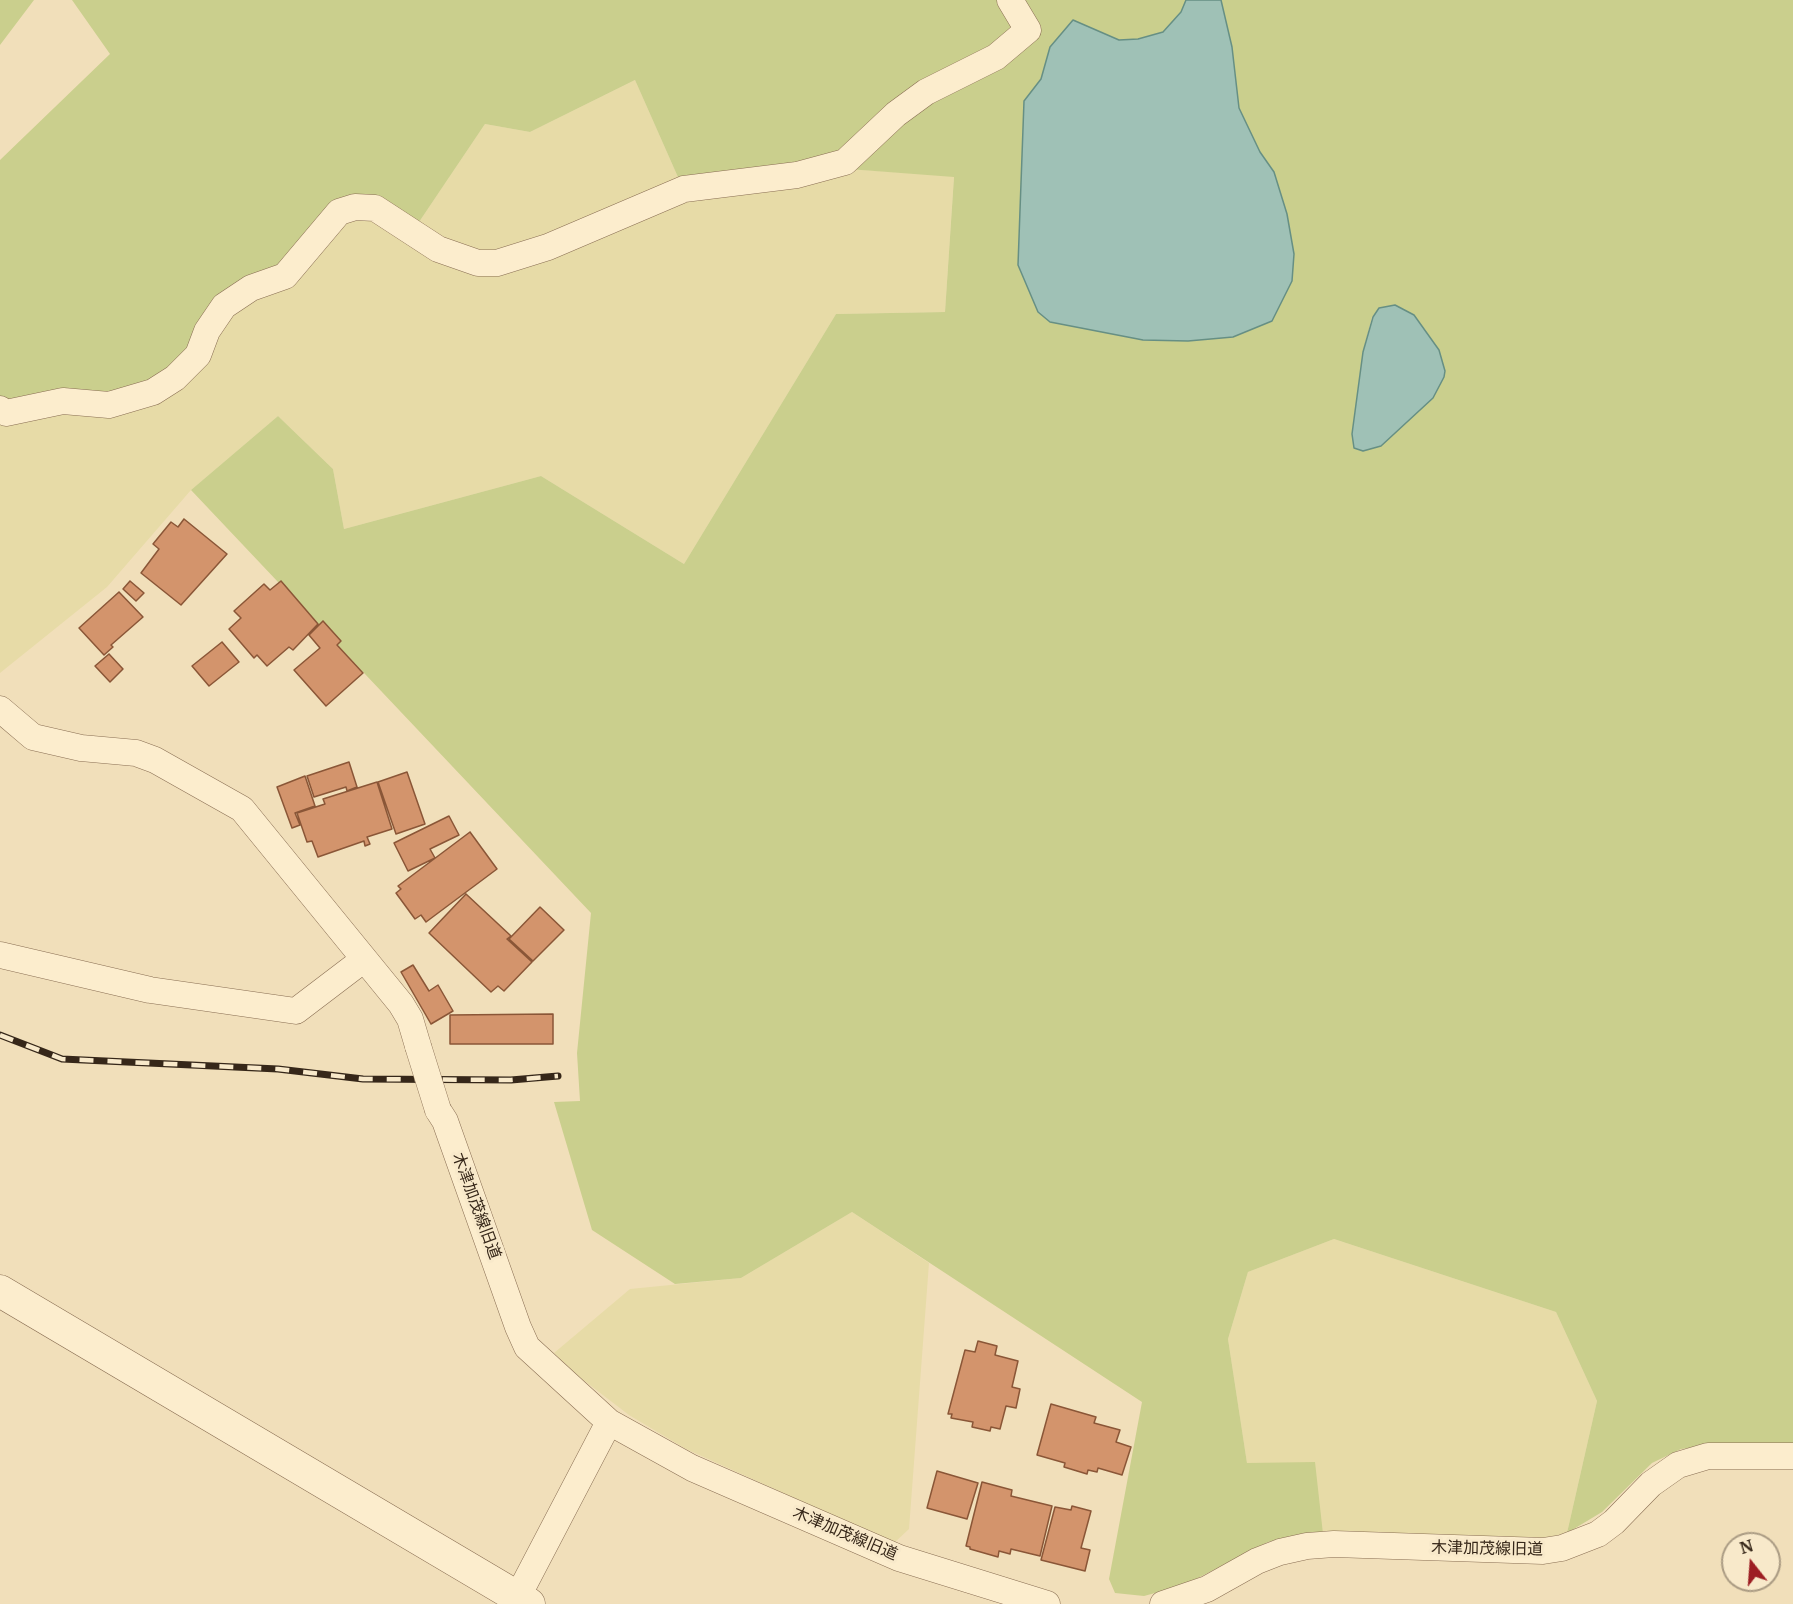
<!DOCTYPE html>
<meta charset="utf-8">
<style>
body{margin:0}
#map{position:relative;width:1793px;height:1604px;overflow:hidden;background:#f1dfba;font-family:Merriweather,serif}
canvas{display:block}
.north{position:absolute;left:1721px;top:1532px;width:60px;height:60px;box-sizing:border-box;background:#f8e9ca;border:2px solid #aa9b83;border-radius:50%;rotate:343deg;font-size:16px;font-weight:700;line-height:24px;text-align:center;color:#362719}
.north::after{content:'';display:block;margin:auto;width:21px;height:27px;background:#9d1e23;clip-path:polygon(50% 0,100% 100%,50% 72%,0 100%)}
</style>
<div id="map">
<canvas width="1793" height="1604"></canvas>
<div class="north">N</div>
</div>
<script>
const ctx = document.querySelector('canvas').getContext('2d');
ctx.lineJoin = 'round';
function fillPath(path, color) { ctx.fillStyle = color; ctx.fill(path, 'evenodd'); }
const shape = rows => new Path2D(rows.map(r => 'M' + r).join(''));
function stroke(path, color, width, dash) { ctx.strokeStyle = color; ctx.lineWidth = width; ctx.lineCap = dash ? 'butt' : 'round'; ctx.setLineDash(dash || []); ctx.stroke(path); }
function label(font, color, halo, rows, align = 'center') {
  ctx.font = font + ' Merriweather,"Noto Sans JP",serif'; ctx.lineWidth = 6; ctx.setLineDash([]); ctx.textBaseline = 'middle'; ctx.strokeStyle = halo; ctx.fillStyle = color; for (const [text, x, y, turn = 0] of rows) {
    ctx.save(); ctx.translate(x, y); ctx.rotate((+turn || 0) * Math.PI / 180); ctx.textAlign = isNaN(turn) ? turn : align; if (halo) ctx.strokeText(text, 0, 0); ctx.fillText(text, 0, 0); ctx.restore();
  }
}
const farmland = shape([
 [635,80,681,184,494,257,415,228,485,124,530,132],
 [848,169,954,176,945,312,836,314,684,564,541,476,344,529,333,469,278,416,191,490,107,587,0,673,0,414,226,313,341,219,377,215,480,269,686,197],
 [852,1212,929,1263,909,1529,894,1543,686,1449,629,1415,578,1376,554,1353,630,1289,741,1278],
 [1334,1239,1556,1312,1597,1401,1567,1533,1531,1541,1323,1534,1247,1463,1228,1339,1248,1272]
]);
const green = shape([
 [0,0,34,0,0,45],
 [72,0,1003,0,1014,29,843,156,681,184,635,80,530,132,485,124,415,228,373,203,249,283,172,373,106,400,0,402,0,160,110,54],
 [1018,0,1186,0,1181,12,1163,32,1138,39,1119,40,1073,20,1050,47,1041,79,1024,101,1018,265,1038,312,1274,172,1260,152,1239,108,1232,47,1221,0,1793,0,1793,1446,1713,1445,1681,1449,1652,1463,1602,1512,1567,1533,1597,1401,1556,1312,1334,1239,1248,1272,1228,1339,1247,1463,1315,1462,1323,1534,1295,1536,1268,1542,1196,1579,1166,1590,1144,1596,1115,1593,1109,1579,1142,1402,852,1212,741,1278,675,1284,592,1230,554,1102,580,1101,577,1053,591,913,191,490,278,416,333,469,344,529,541,476,684,564,836,314,945,312,954,177,848,169,898,121,1038,32],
 [1395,305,1414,315,1439,350,1363,451,1354,448,1352,433,1363,352,1372,317,1380,308]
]);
const water = shape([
 [1186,0,1221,0,1232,47,1239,108,1260,152,1274,172,1287,214,1294,254,1292,281,1272,321,1233,337,1188,341,1143,340,1050,322,1038,312,1018,265,1024,101,1041,79,1050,47,1073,20,1119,40,1138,39,1163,32,1181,12,1186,0],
 [1395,305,1414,315,1439,350,1445,371,1444,377,1433,398,1381,446,1363,451,1354,448,1352,434,1363,352,1373,317,1379,308,1395,305]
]);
const building = shape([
 [184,519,227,554,181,605,141,573,159,549,153,544,171,522,178,527,184,519],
 [130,581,144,593,136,601,123,589,130,581],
 [281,581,318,624,293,650,289,647,267,666,257,655,254,658,229,629,241,618,234,611,264,584,270,590,281,581],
 [119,592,143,617,111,645,113,647,104,655,79,628,119,592],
 [323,621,341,641,337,645,363,673,326,706,294,670,320,648,309,635,323,621],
 [222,642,239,662,209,686,192,666,222,642],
 [109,654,123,669,110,682,95,666,109,654],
 [349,762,357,787,347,791,346,787,314,797,307,776,349,762],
 [407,772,425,824,396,834,378,782,407,772],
 [305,776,315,806,295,813,300,825,292,828,277,787,305,776],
 [377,782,392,829,367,837,370,844,365,846,364,841,318,857,312,841,307,842,297,813,325,804,323,799,377,782],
 [449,816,459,835,430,849,435,858,408,871,394,843,449,816],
 [470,832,497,869,426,922,421,915,415,919,396,893,401,889,398,886,470,832],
 [466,894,511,936,507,939,532,962,504,991,498,986,491,992,429,933,466,894],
 [540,907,564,930,533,961,509,939,540,907],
 [413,965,429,991,438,985,453,1011,431,1024,401,972,413,965],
 [553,1014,553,1044,450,1044,450,1015,553,1014],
 [978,1341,997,1346,995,1355,1018,1361,1012,1387,1020,1389,1016,1408,1006,1406,1000,1429,991,1427,990,1431,972,1427,973,1422,951,1418,952,1414,948,1414,965,1350,975,1352,978,1341],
 [1051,1404,1096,1417,1094,1423,1120,1430,1116,1442,1131,1447,1122,1475,1098,1468,1097,1472,1088,1470,1087,1474,1064,1467,1065,1463,1037,1455,1051,1404],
 [937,1471,978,1483,967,1519,927,1508,937,1471],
 [982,1482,1012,1490,1011,1496,1052,1506,1040,1556,1011,1549,1010,1554,999,1551,998,1557,970,1549,970,1547,966,1546,982,1482],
 [1072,1506,1091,1511,1081,1548,1090,1550,1085,1571,1041,1560,1055,1507,1071,1510,1072,1506]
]);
const minor = shape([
 [0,409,6,413,63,401,109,405,153,392,175,378,198,355,207,331,224,306,251,288,285,276,339,212,355,207,375,208,438,249,478,263,497,263,548,247,684,189,797,175,845,162,896,114,926,92,996,57,1028,30,1010,0],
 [0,709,33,737,81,748,136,753,155,760,242,809,401,1004,410,1019,418,1046],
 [0,955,150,990,296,1011,363,960],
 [438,1110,445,1121,518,1327,527,1347,609,1422,692,1468,899,1558,1047,1604],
 [517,1598,609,1422],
 [1163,1604,1207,1589,1257,1561,1280,1552,1307,1546,1334,1544,1543,1551,1562,1548,1598,1534,1614,1522,1651,1484,1678,1465,1708,1456,1793,1456]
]);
const tertiary = shape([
 [0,1291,529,1604]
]);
const rail = shape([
 [0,1035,62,1059,278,1069,363,1079,511,1080,558,1076]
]);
const minorBridge = shape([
 [418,1046,438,1110]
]);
const streetNames = [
 ["木津加茂線旧道",476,1206,70],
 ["木津加茂線旧道",845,1534,23],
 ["木津加茂線旧道",1487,1549,1]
];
fillPath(farmland, '#e7dba7');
fillPath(green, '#cacf8d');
fillPath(water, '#9fc1b6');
stroke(water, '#668f84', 1.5);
fillPath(building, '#d3946c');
stroke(building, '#8a5637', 1.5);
stroke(minor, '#896e53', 27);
stroke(tertiary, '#896e53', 33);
stroke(minor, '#fcedcd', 26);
stroke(tertiary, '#fcedcd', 32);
stroke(rail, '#362719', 7);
stroke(rail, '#f8e9ca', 4.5, [14]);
stroke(minorBridge, '#896e53', 27, []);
stroke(minorBridge, '#fcedcd', 26);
label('16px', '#362719', '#f8e9ca', streetNames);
</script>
